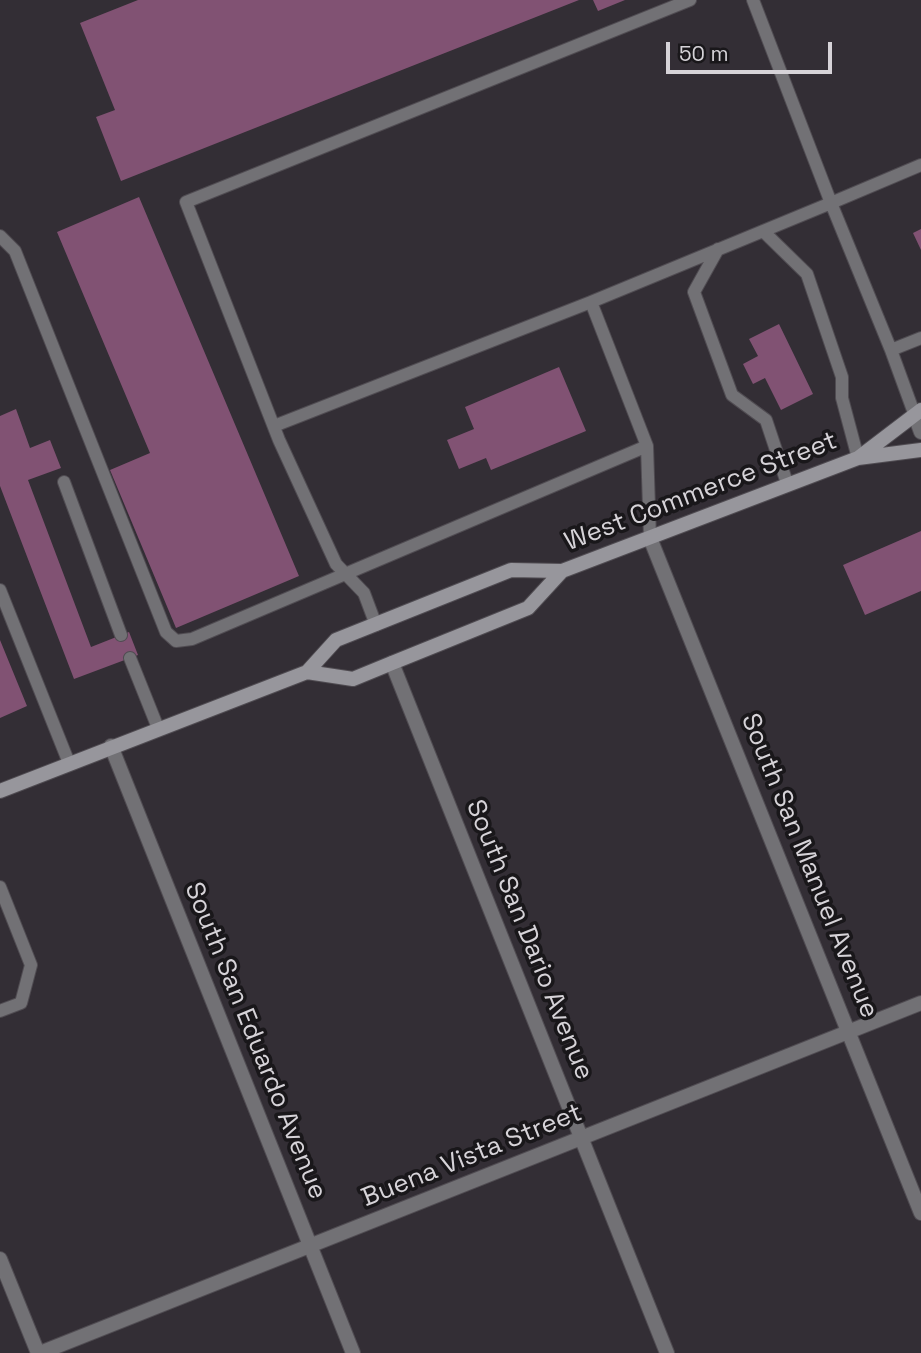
<!DOCTYPE html>
<style>
body{margin:0}
#map{position:relative;width:921px;height:1353px;overflow:hidden;background:#332e35;font-family:"Space Grotesk",sans-serif}
canvas{display:block}
.scale{position:absolute;left:666px;top:42px;width:166px;height:32px;box-sizing:border-box;border:4px solid #d6d3d8;border-top:0;padding-left:9px;font-size:21px;line-height:24px;white-space:nowrap;color:#d6d3d8;-webkit-text-stroke:5px #19171a;paint-order:stroke}
</style>
<div id="map">
<canvas width="921" height="1353"></canvas>
<div class="scale">50 m</div>
</div>
<script>
const ctx = document.querySelector('canvas').getContext('2d');
ctx.lineJoin = 'round';
function fillPath(path, color) { ctx.fillStyle = color; ctx.fill(path, 'evenodd'); }
const shape = rows => new Path2D(rows.map(r => 'M' + r).join(''));
function stroke(path, color, width, dash) { ctx.strokeStyle = color; ctx.lineWidth = width; ctx.lineCap = dash ? 'butt' : 'round'; ctx.setLineDash(dash || []); ctx.stroke(path); }
function label(font, color, halo, rows, align = 'center') {
  ctx.font = font + ' "Space Grotesk",sans-serif'; ctx.lineWidth = 7; ctx.setLineDash([]); ctx.textBaseline = 'middle'; ctx.strokeStyle = halo; ctx.fillStyle = color; for (const [text, x, y, turn = 0] of rows) {
    ctx.save(); ctx.translate(x, y); ctx.rotate((+turn || 0) * Math.PI / 180); ctx.textAlign = isNaN(turn) ? turn : align; if (halo) ctx.strokeText(text, 0, 0); ctx.fillText(text, 0, 0); ctx.restore();
  }
}
const building = shape([
 [138,0,579,0,121,181,96,117,115,110,80,23],
 [593,0,625,0,598,11],
 [139,197,299,576,176,628,110,470,150,453,57,232],
 [921,229,921,250,913,233],
 [779,324,813,394,781,410,765,378,753,384,743,364,758,356,749,339],
 [559,367,586,431,491,470,486,458,459,469,447,440,474,429,465,407],
 [16,409,30,448,50,440,61,468,28,480,91,647,129,632,138,655,74,679,0,486,0,416],
 [921,531,921,591,865,615,843,565],
 [0,640,27,706,0,718]
]);
const lane = shape([
 [763,231,807,274,842,377,842,398,858,458],
 [0,236,15,251,166,632,176,641,192,639,647,446,591,302,274,426],
 [718,249,694,292,732,395,766,420,787,483],
 [591,302,831,203,753,0],
 [891,350,831,203,921,165],
 [914,413,891,350,921,338],
 [647,446,650,538],
 [64,482,121,635],
 [0,590,69,763],
 [376,625,364,593,336,564,279,440,186,202,690,0],
 [130,658,158,728],
 [0,887,31,965,21,1003,0,1011]
]);
const street = shape([
 [914,413,921,432],
 [650,538,921,1213],
 [392,663,667,1353],
 [111,746,353,1353],
 [0,1259,38,1353],
 [40,1353,921,1003]
]);
const secondary = shape([
 [858,458,921,410],
 [307,672,353,679,392,663,528,608,562,571],
 [0,791,307,672,336,640,511,570,562,571,858,458,921,450]
]);
const streetNames = [
 ["West Commerce Street",701,492,-21],
 ["South San Manuel Avenue",809,866,68],
 ["South San Dario Avenue",529,940,68],
 ["South San Eduardo Avenue",255,1041,68],
 ["Buena Vista Street",472,1156,-22]
];
fillPath(building, '#815273');
stroke(lane, '#504c52', 14);
stroke(street, '#504c52', 16);
stroke(secondary, '#504c52', 16);
stroke(lane, '#727175', 12);
stroke(street, '#727175', 14);
stroke(secondary, '#97969c', 14);
label('26px', '#d6d3d8', '#19171a', streetNames);
</script>
